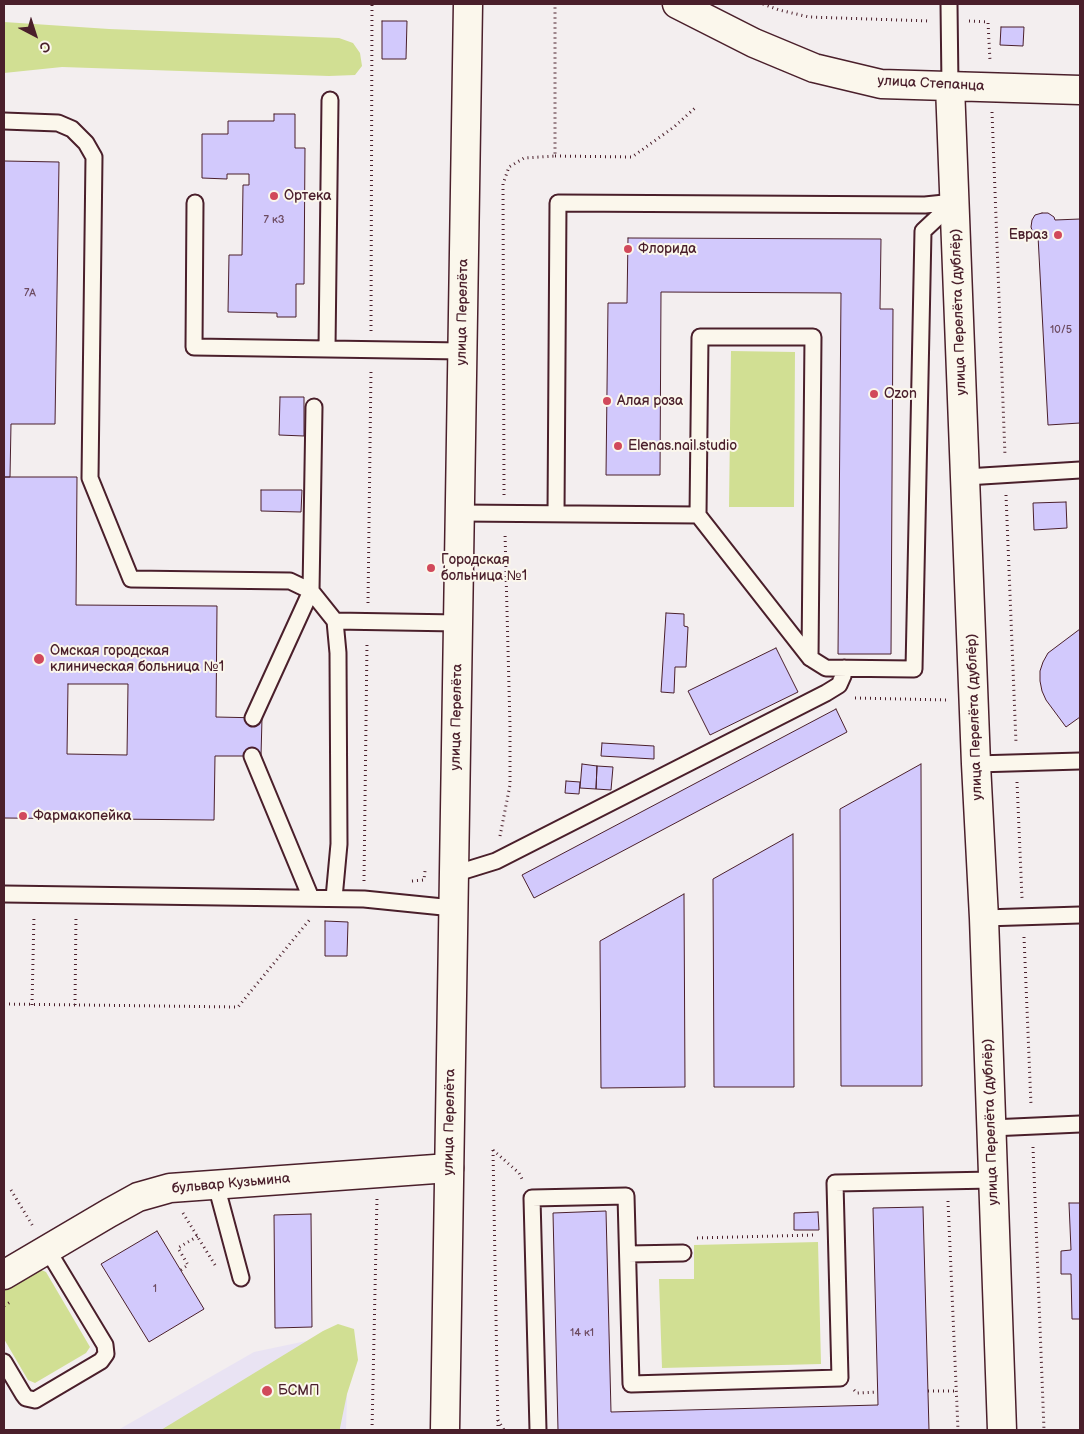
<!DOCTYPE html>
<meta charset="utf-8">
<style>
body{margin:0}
#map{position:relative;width:1084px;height:1434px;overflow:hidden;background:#f3eeef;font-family:"Balsamiq Sans",sans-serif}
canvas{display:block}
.frame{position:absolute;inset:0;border:5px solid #4a1f2b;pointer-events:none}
.north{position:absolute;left:10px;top:10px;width:50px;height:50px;-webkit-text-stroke:4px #fbf7ec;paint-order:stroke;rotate:140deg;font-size:14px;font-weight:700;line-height:20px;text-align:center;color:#4a1f2b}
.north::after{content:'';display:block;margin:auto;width:18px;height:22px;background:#4a1f2b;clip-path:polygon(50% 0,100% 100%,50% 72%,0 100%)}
</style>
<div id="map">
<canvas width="1084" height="1434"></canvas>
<div class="frame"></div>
<div class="north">С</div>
</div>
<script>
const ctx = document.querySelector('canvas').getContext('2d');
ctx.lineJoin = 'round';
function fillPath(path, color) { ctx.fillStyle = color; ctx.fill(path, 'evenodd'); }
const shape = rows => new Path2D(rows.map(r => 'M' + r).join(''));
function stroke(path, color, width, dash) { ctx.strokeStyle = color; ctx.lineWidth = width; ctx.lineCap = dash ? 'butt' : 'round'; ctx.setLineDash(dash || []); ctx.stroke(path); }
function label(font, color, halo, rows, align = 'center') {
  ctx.font = font + ' "Balsamiq Sans",sans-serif'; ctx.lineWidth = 4; ctx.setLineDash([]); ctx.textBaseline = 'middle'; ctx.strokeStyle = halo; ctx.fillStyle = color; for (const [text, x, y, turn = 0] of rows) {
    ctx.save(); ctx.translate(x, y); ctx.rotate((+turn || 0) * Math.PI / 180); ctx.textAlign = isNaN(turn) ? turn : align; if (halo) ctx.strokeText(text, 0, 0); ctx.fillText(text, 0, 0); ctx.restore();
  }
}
const built = shape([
 [349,1332,346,1430,118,1430,254,1352]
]);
const green = shape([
 [4,22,109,29,339,38,353,43,360,53,362,66,355,75,329,76,62,67,4,73],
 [731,351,795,352,794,507,729,507],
 [818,1242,821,1364,662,1368,659,1279,694,1279,694,1245],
 [39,1269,46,1272,90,1347,86,1353,35,1383,28,1380,4,1339,4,1289,36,1270],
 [338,1324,354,1329,358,1360,347,1394,340,1428,340,1430,161,1430,323,1331]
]);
const building = shape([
 [382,21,407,21,406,59,382,59,382,21],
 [1001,27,1024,27,1023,46,1000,45,1001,27],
 [274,114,295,114,295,148,305,148,304,284,296,284,296,317,277,317,277,313,228,312,229,255,242,255,243,185,249,185,249,174,227,174,227,179,202,178,202,134,228,134,228,121,274,121,274,114],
 [4,161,59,162,55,424,11,424,10,477,4,477,4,161],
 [1042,213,1048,213,1054,217,1055,220,1080,219,1080,423,1048,425,1038,236,1033,233,1031,227,1032,220,1035,215,1042,213],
 [628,238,881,239,880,309,893,309,891,654,838,654,841,293,661,292,660,475,606,475,608,303,627,303,628,238],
 [280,397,304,397,304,436,279,435,280,397],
 [4,477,77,477,76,605,217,606,216,717,262,718,261,756,215,756,214,820,4,818,4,477],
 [68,684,128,684,127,755,67,754,68,684],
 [261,490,302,490,301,512,261,511,261,490],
 [1066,502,1067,528,1034,530,1033,503,1066,502],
 [666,613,684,614,684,626,688,627,686,667,675,667,674,693,661,692,666,613],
 [1080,629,1080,717,1066,727,1046,700,1042,691,1040,681,1040,671,1043,662,1048,653,1080,629],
 [776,648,798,692,710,735,688,691,776,648],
 [836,709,847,732,534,898,522,875,836,709],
 [602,743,654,746,654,759,601,756,602,743],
 [582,764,597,766,596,789,580,788,582,764],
 [921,764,922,1086,841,1086,840,809,921,764],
 [597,766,613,767,611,790,596,789,597,766],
 [566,781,580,782,579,794,565,793,566,781],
 [793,834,794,1087,714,1087,713,879,793,834],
 [684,894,685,1087,601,1088,600,941,684,894],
 [325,921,348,922,347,956,325,956,325,921],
 [1069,1203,1080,1203,1080,1319,1072,1319,1071,1274,1061,1274,1061,1251,1071,1250,1069,1203],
 [923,1207,929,1430,558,1430,553,1213,606,1211,611,1412,878,1405,873,1208,923,1207],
 [818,1212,819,1230,794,1230,794,1213,818,1212],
 [311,1214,312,1327,275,1328,274,1215,311,1214],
 [157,1231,204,1309,149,1342,101,1264,157,1231]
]);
const path = shape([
 [763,4,779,10,809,17,930,21],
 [969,21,988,22,990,61],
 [992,112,1005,456],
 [555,156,632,157,674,127,695,108],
 [371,331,372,4],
 [504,495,503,184,509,167,524,158,555,156,555,4],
 [1006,495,1016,743],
 [368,603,371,369],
 [855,698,948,700],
 [1017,782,1022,898],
 [500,836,510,785,510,726,505,533],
 [364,881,367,642],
 [412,881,424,880,425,871],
 [1024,937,1031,1105],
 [4,1004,238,1007,311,918],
 [32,1005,34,915],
 [75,1005,76,915],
 [1033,1147,1044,1430],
 [493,1150,498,1430],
 [493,1150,519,1173,523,1181],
 [11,1190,34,1228],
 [948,1201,958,1430],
 [183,1213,215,1265],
 [697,1238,816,1235],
 [181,1270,188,1265,178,1248,198,1236],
 [4,1306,12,1301],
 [854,1390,857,1393,877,1392],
 [928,1391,956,1391],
 [498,1420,504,1430],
 [372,1430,377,1198]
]);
const service = shape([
 [949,4,950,86],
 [4,121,58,123,72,129,86,143,94,157,90,478,131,579,290,581,311,591,335,621,338,653,339,844,334,898],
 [195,203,194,347,462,351],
 [327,348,330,100],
 [966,477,1080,470],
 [460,513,698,515,700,337,813,337,810,658],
 [556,514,558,203,925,205,954,202],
 [698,515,810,658,826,668,914,669,923,231,954,202],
 [335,621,458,623],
 [253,718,311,591,314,407],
 [252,756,311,898],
 [976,764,1080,761],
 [454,874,496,861,826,693,839,685,843,676,844,668],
 [4,894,364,899,453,908],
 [984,918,1080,915],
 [991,1128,1080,1124],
 [216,1185,241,1278],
 [628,1254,683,1253],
 [4,1362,23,1394,26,1398,35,1400,101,1361,106,1354,105,1345,47,1249],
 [538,1430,532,1198,626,1196,631,1384,840,1378,835,1183,993,1180]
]);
const minor = shape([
 [4,1275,109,1213,138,1197,170,1188,449,1168]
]);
const tertiary = shape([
 [677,4,754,43,814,68,881,84,1080,90],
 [950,86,976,764,984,918,1002,1430]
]);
const secondary = shape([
 [445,1430,468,4]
]);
const markers = [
 [274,196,5,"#d1495b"],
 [1058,235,5,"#d1495b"],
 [628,249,5,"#d1495b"],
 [874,394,5,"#d1495b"],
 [607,401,5,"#d1495b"],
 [618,446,5,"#d1495b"],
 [431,568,5,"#d1495b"],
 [39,659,6,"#d1495b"],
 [23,816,5,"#d1495b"],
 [267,1391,6,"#d1495b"]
];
const numberNames = [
 ["7 к3",274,220],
 ["7А",30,293],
 ["10/5",1061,330],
 ["1",155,1289],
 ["14 к1",582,1333]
];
const streetNames = [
 ["улица Степанца",931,84,3],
 ["улица Перелёта",463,312,-89],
 ["улица Перелёта (дублёр)",959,312,-92],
 ["улица Перелёта",457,717,-89],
 ["улица Перелёта (дублёр)",975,717,-92],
 ["улица Перелёта",450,1122,-89],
 ["улица Перелёта (дублёр)",991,1122,-92],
 ["бульвар Кузьмина",231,1184,-5]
];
const poiNames = [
 ["Ортека",284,196],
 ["Евраз",1048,235,"right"],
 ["Флорида",638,249],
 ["Ozon",884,394],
 ["Алая роза",617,401],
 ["Elenas.nail.studio",628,446],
 ["Городская",441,560],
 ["больница №1",441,576],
 ["Омская городская",50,651],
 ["клиническая больница №1",50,667],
 ["Фармакопейка",33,816],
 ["БСМП",278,1391]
];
fillPath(built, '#e9e3f3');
fillPath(green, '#d1df93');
fillPath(building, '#d2c9fc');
stroke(building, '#4a1f2b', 1);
stroke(service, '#4a1f2b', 19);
stroke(minor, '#4a1f2b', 31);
stroke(tertiary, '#4a1f2b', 31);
stroke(secondary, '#4a1f2b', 31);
stroke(path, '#4a1f2b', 3, [1, 4]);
stroke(service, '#fbf7ec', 15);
stroke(minor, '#fbf7ec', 28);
stroke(tertiary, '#fbf7ec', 28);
stroke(secondary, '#fbf7ec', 28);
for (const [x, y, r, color] of markers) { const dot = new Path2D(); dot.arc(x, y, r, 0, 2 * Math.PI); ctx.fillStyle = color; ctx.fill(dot); stroke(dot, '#fbf7ec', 2); }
label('11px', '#6c4a5f', null, numberNames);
label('14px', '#4a1f2b', '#fbf7ec', streetNames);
label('14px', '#4a1f2b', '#fbf7ec', poiNames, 'left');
</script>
